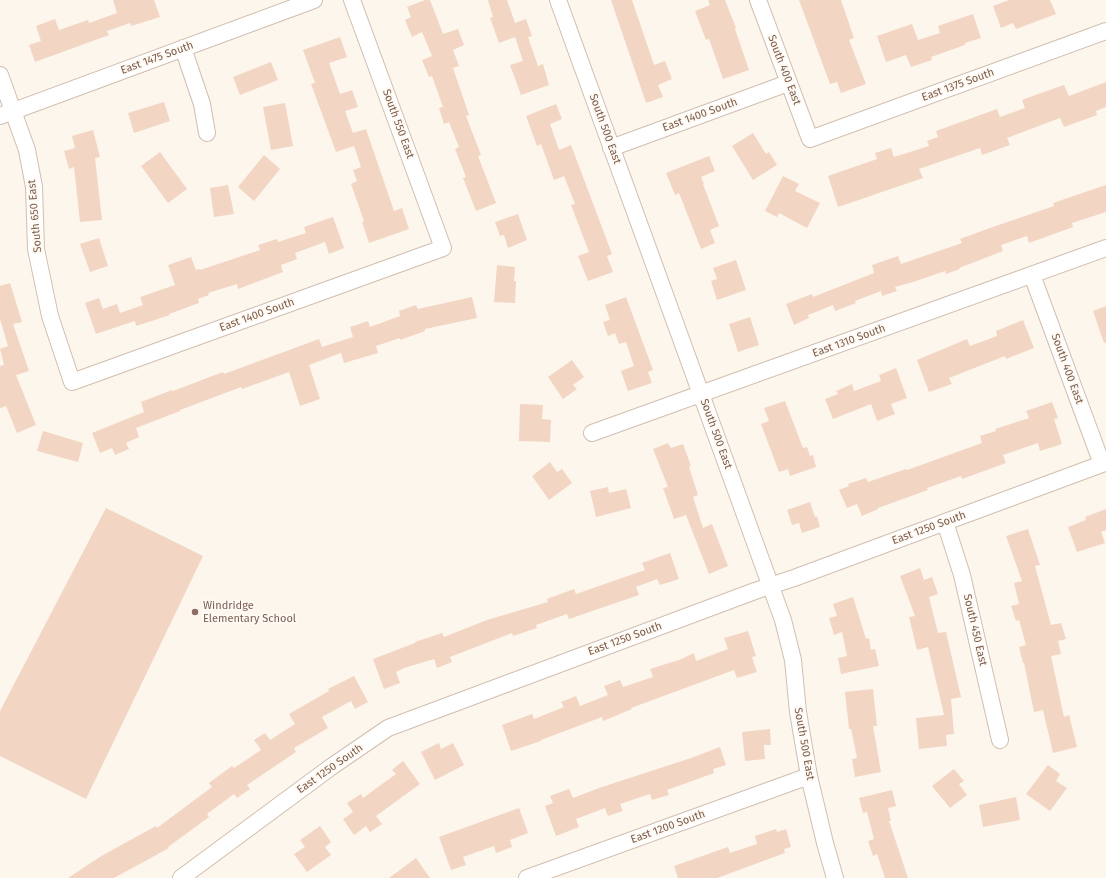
<!DOCTYPE html>
<style>
body{margin:0}
canvas{display:block;background:#fdf6ec}
</style>
<canvas width="1106" height="878"></canvas>
<script>
const ctx = document.querySelector('canvas').getContext('2d');
ctx.lineJoin = 'round';
function fillPath(path, color) { ctx.fillStyle = color; ctx.fill(path, 'evenodd'); }
const shape = rows => new Path2D(rows.map(r => 'M' + r).join(''));
function stroke(path, color, width, dash) { ctx.strokeStyle = color; ctx.lineWidth = width; ctx.lineCap = dash ? 'butt' : 'round'; ctx.setLineDash(dash || []); ctx.stroke(path); }
function label(font, color, halo, rows, align = 'center') {
  ctx.font = font + ' "Fira Sans",sans-serif'; ctx.lineWidth = 4; ctx.setLineDash([]); ctx.textBaseline = 'middle'; ctx.strokeStyle = halo; ctx.fillStyle = color; for (const [text, x, y, turn = 0] of rows) {
    ctx.save(); ctx.translate(x, y); ctx.rotate((+turn || 0) * Math.PI / 180); ctx.textAlign = isNaN(turn) ? turn : align; if (halo) ctx.strokeText(text, 0, 0); ctx.fillText(text, 0, 0); ctx.restore();
  }
}
const building = shape([
 [113,0,154,0,160,17,131,26,130,23,107,31,109,35,35,62,29,45,41,41,36,26,55,19,59,30,88,20,89,23,117,13],
 [425,0,430,0,443,34,458,29,464,45,453,50,459,66,453,68,469,115,466,116,481,155,478,156,496,203,476,211,463,178,466,177,455,149,459,147,449,122,444,124,439,108,443,107,432,76,429,77,422,60,432,56,422,32,412,37,405,20,411,17,407,7],
 [488,0,507,0,515,23,526,19,532,36,528,37,538,66,543,64,549,85,521,95,510,65,523,61,515,37,499,43,490,18,493,17],
 [611,0,632,0,654,65,665,61,672,79,658,85,663,97,646,103],
 [708,0,725,0,736,28,735,29,749,70,723,79,709,39,706,40,695,11,710,5],
 [799,0,841,0,854,38,849,40,866,84,841,93,837,82,830,84],
 [1009,0,1050,0,1056,14,1016,29,1013,23,1001,28,993,6],
 [973,14,981,38,965,43,965,45,931,57,932,60,911,67,906,55,886,62,877,36,912,24,918,40,940,33,938,26],
 [340,37,347,57,329,63,340,94,352,90,358,107,345,111,353,133,366,129,394,211,402,208,409,229,369,243,362,222,364,221,351,184,357,181,353,170,361,167,354,146,336,152,311,84,315,83,303,50],
 [271,62,278,80,240,95,233,77],
 [1106,82,1106,107,1096,111,1097,115,1064,127,1060,118,1007,138,1010,145,982,155,980,148,919,169,923,178,838,207,828,176,877,159,875,153,891,148,894,157,929,146,927,141,938,137,936,131,997,109,1000,117,1025,108,1022,100,1038,94,1064,85,1069,96],
 [164,102,170,121,134,133,128,113],
 [285,103,293,146,271,150,263,107],
 [556,104,562,119,550,124,559,150,571,145,612,254,607,256,613,272,588,281,578,256,589,252,571,205,575,204,564,176,554,180,541,144,537,146,526,116],
 [93,130,100,157,95,158,102,220,80,222,74,167,69,169,64,151,75,148,72,136],
 [753,133,766,154,769,152,777,165,753,180,732,146],
 [160,152,187,189,168,203,141,166],
 [264,155,280,169,254,201,238,187],
 [709,156,715,171,701,177,704,184,703,184,719,226,710,230,715,243,701,249,679,193,675,195,666,173],
 [783,176,799,184,795,191,820,203,807,228,779,213,777,217,765,211],
 [228,185,234,214,214,217,210,188],
 [1106,185,1106,212,1072,223,1073,227,1029,243,1027,236,1001,245,1003,251,959,268,960,269,946,274,945,271,913,282,895,287,897,291,882,296,881,291,855,301,856,303,835,311,833,305,808,315,809,318,794,325,786,304,812,294,813,297,874,273,872,265,898,256,901,264,962,243,960,239,990,228,1054,206,1053,203],
 [518,214,527,240,508,248,504,235,500,236,495,222],
 [333,217,344,248,329,254,325,242,295,253,297,259,281,265,283,272,238,289,237,284,208,293,209,295,198,299,199,303,169,314,170,315,136,326,135,321,96,334,85,303,99,298,103,309,117,304,120,313,143,305,140,297,175,285,168,265,191,257,196,270,200,269,200,270,260,250,258,245,277,239,278,242,306,233,304,227],
 [99,238,108,266,90,272,80,244],
 [736,260,746,290,717,300,711,281,717,279,713,268],
 [497,265,515,267,514,281,516,281,515,303,494,302],
 [10,283,22,322,13,324,29,371,16,375,36,425,17,433,6,406,0,408,0,366,4,365,0,349,8,346,0,319,0,286],
 [472,297,477,318,425,329,425,331,400,340,400,338,376,346,378,353,344,363,341,353,309,365,320,399,300,406,289,372,242,389,241,387,180,410,180,411,136,428,139,437,126,443,129,449,115,455,112,448,100,453,92,433,144,412,141,402,172,390,173,391,223,372,224,374,319,339,322,347,353,337,350,327,368,321,370,327,400,316,399,311,416,305,418,309],
 [626,297,653,370,648,372,652,383,628,391,621,371,634,366,626,342,619,344,615,333,608,336,603,322,610,320,605,305],
 [1106,306,1106,342,1104,343,1093,311],
 [750,317,759,345,738,352,729,324],
 [1023,320,1034,348,1006,359,1005,356,949,378,952,384,929,392,917,360,967,339,970,346,997,336,996,331],
 [572,360,584,377,573,385,577,389,563,399,548,377],
 [896,368,907,398,891,404,895,414,877,421,871,404,833,419,825,399,838,394,836,391,852,384,854,391,881,381,879,375],
 [785,401,803,448,807,447,810,456,813,455,816,467,790,476,788,469,779,472,761,424,769,421,764,408],
 [1052,402,1058,418,1054,419,1062,444,1040,451,1038,443,1003,455,1006,463,962,479,961,476,927,488,928,490,878,508,878,509,862,516,857,504,847,508,839,490,849,486,848,484,866,478,868,482,906,469,907,470,921,465,982,443,980,436,996,431,995,429,1029,418,1026,411],
 [520,404,543,405,542,419,551,420,550,442,519,441],
 [43,431,83,443,78,462,37,451],
 [668,443,671,448,683,444,691,466,689,467,698,495,693,497,703,528,712,524,728,566,709,574,686,515,674,519,663,488,668,487,653,449],
 [550,462,557,472,562,469,572,483,549,500,532,476],
 [608,487,609,493,626,489,631,508,596,517,590,491],
 [810,502,815,517,817,516,820,527,802,533,799,523,792,525,787,510],
 [106,508,203,556,86,799,0,756,0,711],
 [1106,509,1106,530,1101,532,1105,543,1077,552,1068,527,1086,520,1085,517],
 [1028,529,1040,565,1035,566,1051,625,1061,623,1066,639,1058,641,1061,654,1051,656,1064,717,1069,715,1077,747,1053,753,1043,710,1034,712,1024,663,1023,663,1019,647,1026,645,1019,620,1016,621,1011,606,1019,604,1014,583,1022,581,1006,536],
 [670,553,679,579,660,585,657,579,636,587,639,595,569,619,567,614,536,625,537,628,513,636,512,633,450,657,452,662,437,668,434,659,404,668,396,672,400,683,384,689,373,659,415,643,415,642,442,633,444,637,487,620,548,602,547,599,574,589,576,594,645,570,642,563],
 [920,568,924,580,932,577,938,594,929,597,938,633,946,632,961,697,951,699,954,734,946,735,947,746,919,749,916,718,944,715,928,647,917,650,909,617,915,616,900,576],
 [853,597,866,639,869,638,871,650,875,649,879,666,841,674,838,658,847,656,842,632,834,635,829,618,837,616,833,604],
 [748,631,756,656,752,657,757,672,737,678,734,670,631,708,632,709,603,721,602,717,541,740,541,741,511,751,502,725,532,714,534,719,564,707,561,702,576,696,580,706,608,695,604,686,620,680,623,687,653,677,650,669,679,660,694,653,696,661,728,649,724,638],
 [354,676,368,702,355,709,351,701,322,717,328,728,294,748,296,752,247,785,250,789,237,798,234,794,207,814,209,817,168,847,169,848,114,878,68,878,103,855,156,826,157,828,212,787,209,783,232,766,234,768,261,750,254,740,265,733,270,740,295,724,289,714,329,691,328,689],
 [873,689,877,726,873,726,881,772,855,777,852,759,857,758,851,729,849,729,845,692],
 [770,729,771,745,764,745,765,759,745,761,742,732],
 [439,743,441,749,453,743,464,765,435,780,421,752],
 [720,747,726,765,713,769,714,773,667,790,669,795,652,800,650,794,620,804,623,811,608,816,605,808,576,819,579,827,556,836,545,806,553,803,550,796,569,789,573,798,599,788,691,758],
 [403,761,420,784,376,816,382,824,370,832,366,826,354,835,343,819,353,812,347,803,361,794,363,798,396,774,392,770],
 [1048,765,1060,774,1056,781,1067,788,1050,811,1026,794],
 [954,769,964,781,959,784,967,795,950,808,932,786],
 [892,790,896,806,888,808,891,821,889,821,908,878,885,878,877,854,873,856,868,841,874,839,867,812,863,813,859,798],
 [1016,797,1020,820,983,827,979,805],
 [519,808,528,833,510,840,512,847,496,853,494,846,463,857,466,865,451,870,439,837],
 [320,826,331,842,325,847,331,855,307,872,294,854,305,847,300,840],
 [776,829,777,832,786,829,791,847,784,849,785,853,717,878,678,878,674,866,728,847,730,853,757,844,755,836],
 [416,858,430,878,389,878]
]);
const street = shape([
 [558,0,783,620,793,660,798,712,809,776,825,843,835,878],
 [758,0,810,139,1106,31],
 [183,48,202,104,207,133],
 [0,75,27,150,34,187,36,249,50,316,72,382,443,248,352,0],
 [0,116,314,0],
 [611,148,788,83],
 [592,433,1106,248],
 [945,522,962,575,1000,740],
 [181,878,331,767,388,728,755,591,794,578,1102,464,1032,275],
 [527,878,809,776]
]);
const markers = [
 [195,612,4,"#8d6e63"]
];
const streetNames = [
 ["East 1475 South",157,58,-20],
 ["South 400 East",784,70,69],
 ["East 1375 South",958,85,-20],
 ["East 1400 South",700,115,-20],
 ["South 550 East",398,124,70],
 ["South 500 East",605,129,70],
 ["South 650 East",35,216,-95],
 ["East 1400 South",257,315,-20],
 ["East 1310 South",849,341,-20],
 ["South 400 East",1067,369,70],
 ["South 500 East",716,434,70],
 ["East 1250 South",929,528,-20],
 ["South 450 East",975,630,77],
 ["East 1250 South",625,639,-20],
 ["South 500 East",804,744,80],
 ["East 1250 South",330,769,-35],
 ["East 1200 South",668,827,-20]
];
const educationNames = [
 ["Windridge",203,606],
 ["Elementary School",203,619]
];
fillPath(building, '#f3d5c3');
stroke(street, '#d1beb0', 18);
stroke(street, '#fff', 16);
for (const [x, y, r, color] of markers) { const dot = new Path2D(); dot.arc(x, y, r, 0, 2 * Math.PI); ctx.fillStyle = color; ctx.fill(dot); stroke(dot, '#fffaf3', 1.5); }
label('11px', '#7a5c4d', '#fffaf3', streetNames);
label('11px', '#785e54', '#fffaf3', educationNames, 'left');
</script>
